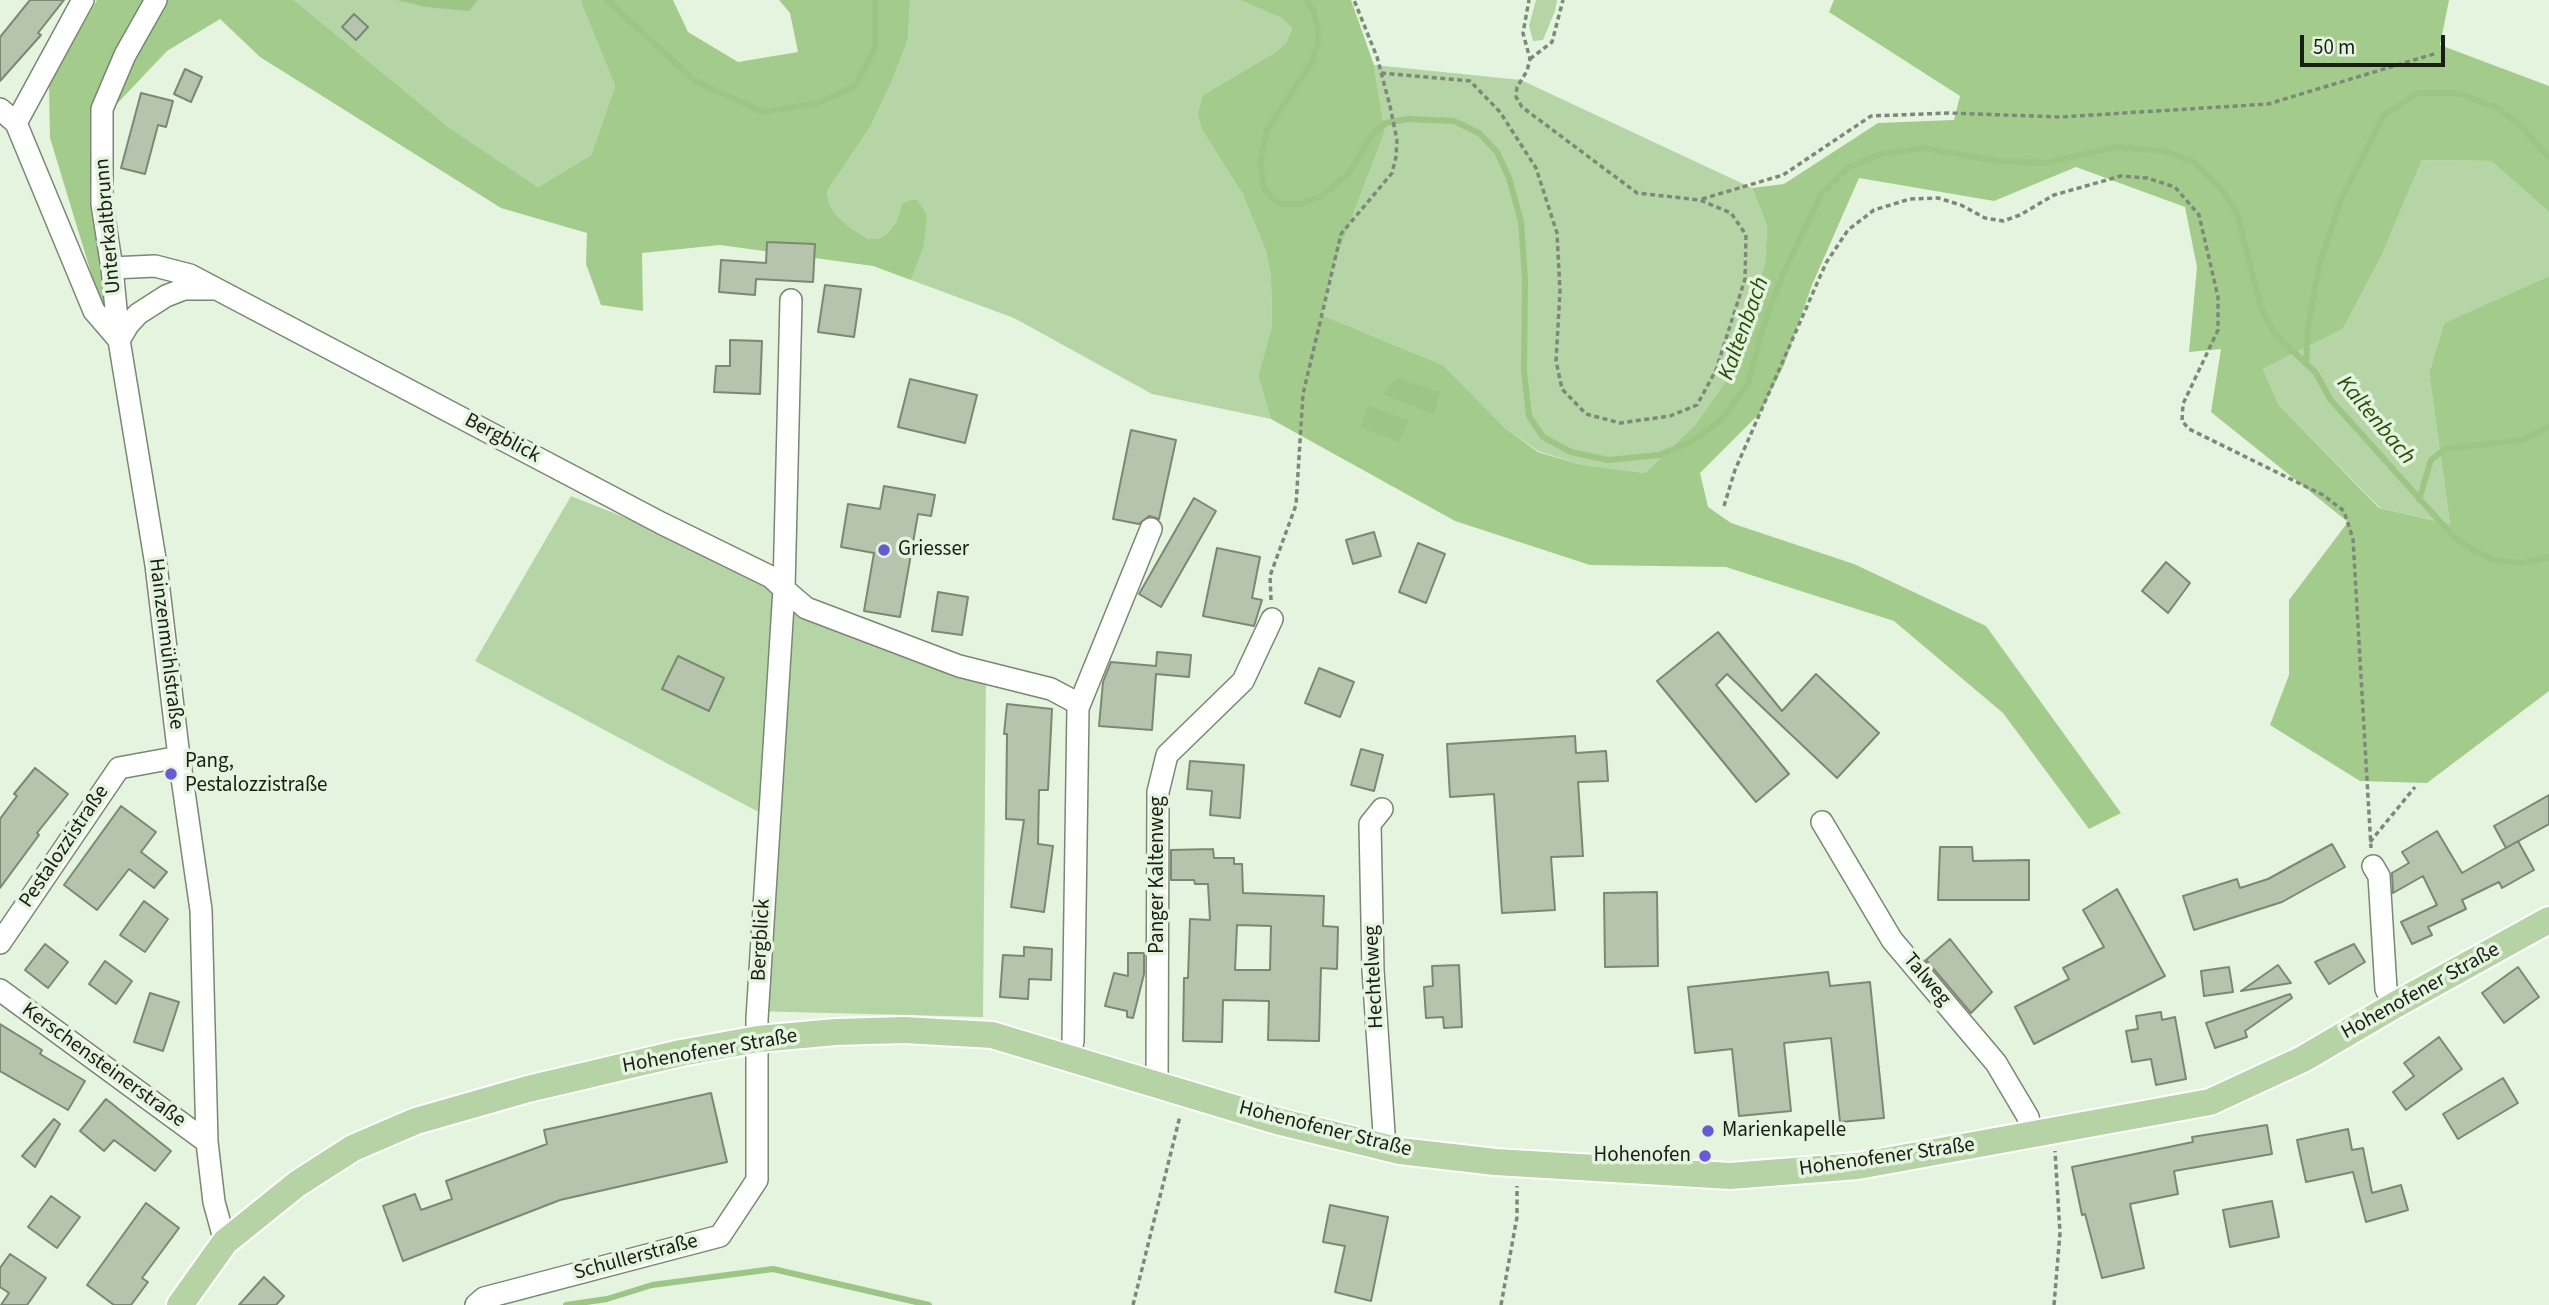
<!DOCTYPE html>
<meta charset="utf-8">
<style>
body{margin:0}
#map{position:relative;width:2549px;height:1305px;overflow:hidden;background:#e5f4de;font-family:"Source Sans 3",sans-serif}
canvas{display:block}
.scale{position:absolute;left:2300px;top:35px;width:145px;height:32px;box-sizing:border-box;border:4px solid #181d15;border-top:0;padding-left:9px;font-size:21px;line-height:24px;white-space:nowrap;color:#181d15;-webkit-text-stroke:5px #e5f4de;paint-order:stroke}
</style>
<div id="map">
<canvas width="2549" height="1305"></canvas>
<div class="scale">50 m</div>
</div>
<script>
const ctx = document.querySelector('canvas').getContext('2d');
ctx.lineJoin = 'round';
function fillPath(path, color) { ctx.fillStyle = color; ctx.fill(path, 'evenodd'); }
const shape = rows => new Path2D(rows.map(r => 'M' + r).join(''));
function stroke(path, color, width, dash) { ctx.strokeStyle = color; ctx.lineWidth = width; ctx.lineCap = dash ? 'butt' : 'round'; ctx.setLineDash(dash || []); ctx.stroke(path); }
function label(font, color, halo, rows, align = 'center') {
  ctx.font = font + ' "Source Sans 3",sans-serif'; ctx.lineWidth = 7; ctx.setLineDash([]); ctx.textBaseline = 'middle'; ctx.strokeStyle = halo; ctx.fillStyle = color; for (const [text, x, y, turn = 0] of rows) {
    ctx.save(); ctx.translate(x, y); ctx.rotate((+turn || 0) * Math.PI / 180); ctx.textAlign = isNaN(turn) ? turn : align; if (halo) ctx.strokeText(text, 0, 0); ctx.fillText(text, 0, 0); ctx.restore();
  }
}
const green = shape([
 [294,0,580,0,615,86,591,155,538,187,450,128],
 [910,0,1239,0,1282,18,1292,27,1286,43,1274,53,1203,95,1202,130,1242,193,1266,251,1271,278,1272,326,1258,376,1271,419,1152,394,1014,318,911,280,923,249,923,208,917,201,910,200,902,203,896,223,887,234,878,239,869,239,852,229,836,215,829,204,827,191,871,126,892,81,908,39],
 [1536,0,1557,0,1555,11,1543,40,1533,41,1529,26],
 [1374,65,1521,80,1752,188,1767,226,1765,264,1728,378,1695,425,1645,473,1578,464,1538,451,1505,428,1443,365,1322,315,1333,268,1385,131],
 [2422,160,2491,161,2549,212,2549,276,2444,323,2429,373,2450,524,2380,508,2279,405,2263,369,2343,329,2381,257],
 [571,496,769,575,806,608,986,673,983,1017,752,1011,766,816,475,661]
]);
const forest = shape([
 [97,0,294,0,450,128,538,187,591,155,615,86,580,0,673,0,688,32,738,62,798,52,790,13,779,0,910,0,908,39,892,81,871,126,827,191,829,204,836,215,852,229,869,239,878,239,887,234,896,223,902,203,910,200,917,200,923,208,927,217,923,249,911,280,873,266,720,245,642,253,643,311,601,305,586,264,587,233,501,208,260,57,220,19,167,51,111,110,105,302,99,299,50,138,49,85],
 [1239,0,1351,0,1374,65,1385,131,1333,268,1322,315,1443,365,1505,428,1538,452,1578,464,1645,473,1695,425,1728,378,1765,264,1767,226,1752,188,1784,184,1878,123,1954,120,1960,96,1829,12,1834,0,2449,0,2440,45,2549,86,2549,212,2491,161,2422,160,2381,257,2343,329,2263,369,2279,405,2379,508,2450,524,2429,373,2444,323,2549,276,2549,691,2427,783,2360,781,2270,725,2289,675,2289,600,2348,522,2211,412,2221,349,2189,352,2197,267,2185,207,2076,167,1994,201,1859,178,1812,285,1784,365,1760,413,1700,473,1708,507,1731,523,1854,564,1986,626,2121,813,2089,829,2003,713,1894,621,1726,567,1590,565,1455,521,1271,419,1258,376,1272,326,1271,278,1266,251,1242,193,1202,130,1198,114,1203,95,1274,53,1286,43,1292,28,1282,18]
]);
const water = shape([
 [397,0,478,0,469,11,426,7],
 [1397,378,1440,392,1434,414,1382,394],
 [1368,406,1409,420,1399,442,1360,427]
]);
const stream = shape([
 [607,0,695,81,763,112,818,103,855,86,875,47,875,0],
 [1306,0,1314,12,1319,38,1312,62,1267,130,1260,162,1264,189,1279,204,1301,204,1323,195,1349,173,1373,133,1386,123,1408,119,1454,121,1479,133,1497,152,1509,178,1521,222,1525,279,1524,371,1529,416,1543,437,1571,452,1608,460,1659,455,1691,442,1722,419,1748,384,1761,334,1782,276,1822,193,1847,168,1881,154,1924,148,1997,161,2045,163,2116,147,2166,151,2195,163,2223,191,2237,213,2261,308,2275,334,2316,373,2330,399,2453,536,2474,551,2497,561,2522,563,2549,557],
 [2306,363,2308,328,2319,266,2341,199,2384,115,2418,93,2456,93,2496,107,2521,126,2549,158],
 [2419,500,2431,460,2445,449,2522,440,2549,426],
 [566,1305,607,1299,652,1285,773,1269,929,1305]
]);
const building = shape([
 [30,0,64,0,38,33,41,35,0,81,0,37,30,0],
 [354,14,368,27,356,40,342,27,354,14],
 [185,69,202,77,191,102,174,94,185,69],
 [141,93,173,101,166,127,158,125,145,174,121,168,141,93],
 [767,242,815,244,813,282,756,279,755,295,719,292,721,260,766,263,767,242],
 [825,285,861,289,854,337,818,332,825,285],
 [730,340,762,341,760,394,714,392,716,366,730,366,730,340],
 [910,379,977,395,965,443,898,427,910,379],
 [1131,430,1176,440,1159,519,1149,516,1139,524,1113,519,1131,430],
 [884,486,935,495,931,516,918,514,900,617,864,611,874,553,841,547,848,504,880,509,884,486],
 [1194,498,1216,511,1161,607,1139,594,1194,498],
 [1374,532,1381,556,1353,564,1346,540,1374,532],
 [1418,543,1445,554,1426,603,1399,592,1418,543],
 [1217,548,1260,557,1252,598,1262,600,1254,626,1203,616,1217,548],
 [2166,562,2190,583,2168,613,2142,591,2166,562],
 [938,592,968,597,962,635,932,631,938,592],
 [1718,632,1782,711,1816,674,1879,733,1837,778,1727,674,1716,685,1789,774,1756,802,1657,681,1718,632],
 [1157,652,1191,655,1189,677,1156,674,1152,730,1099,726,1103,682,1111,662,1156,666,1157,652],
 [678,656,724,678,709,711,662,689,678,656],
 [1319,668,1354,682,1340,717,1305,703,1319,668],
 [1007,704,1052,709,1048,790,1039,790,1038,844,1053,846,1044,912,1011,907,1024,820,1006,819,1007,734,1004,734,1007,704],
 [1575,736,1576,753,1606,751,1608,781,1578,782,1583,856,1551,857,1555,910,1502,913,1494,794,1450,797,1447,744,1575,736],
 [1361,749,1383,755,1374,791,1351,785,1361,749],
 [1190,761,1244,765,1240,818,1210,815,1212,791,1187,789,1190,761],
 [35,768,68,794,37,833,39,835,0,888,0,819,17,796,14,794,35,768],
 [2549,795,2549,824,2506,848,2494,826,2549,795],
 [121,806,156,832,141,852,167,872,154,888,129,869,97,910,64,885,121,806],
 [2437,831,2462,873,2518,841,2534,870,2502,888,2499,882,2462,900,2466,909,2428,927,2432,935,2412,944,2401,922,2437,905,2423,876,2393,893,2392,873,2409,863,2402,852,2437,831],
 [2332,844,2345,867,2282,902,2194,930,2183,896,2237,879,2240,888,2268,879,2332,844],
 [1940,847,1972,847,1973,861,2029,860,2029,900,1938,900,1940,847],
 [1213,849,1214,858,1234,858,1234,864,1242,864,1243,893,1324,896,1323,926,1338,927,1337,969,1321,968,1319,1041,1268,1040,1269,1001,1223,1000,1222,1042,1183,1041,1184,978,1188,978,1190,919,1210,920,1208,884,1195,884,1194,880,1171,880,1171,850,1213,849],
 [1237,925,1271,926,1270,970,1235,970,1237,925],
 [2117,889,2165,976,2034,1044,2015,1007,2069,979,2063,968,2104,947,2083,910,2117,889],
 [1657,892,1658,966,1605,967,1604,893,1657,892],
 [144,901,168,919,145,952,120,935,144,901],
 [1950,939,1992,992,1971,1013,1926,960,1950,939],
 [45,944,68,962,48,988,25,970,45,944],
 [2354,944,2365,962,2329,984,2315,962,2354,944],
 [1024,947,1052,949,1051,980,1029,979,1028,999,1000,997,1003,955,1024,956,1024,947],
 [1128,953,1144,953,1144,974,1133,1018,1127,1017,1127,1011,1105,1006,1114,973,1128,976,1128,953],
 [105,961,132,981,116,1004,89,984,105,961],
 [1459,965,1462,1027,1444,1028,1443,1017,1426,1018,1424,987,1433,986,1432,966,1459,965],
 [2278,965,2291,983,2241,991,2278,965],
 [2229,967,2233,992,2204,996,2201,971,2229,967],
 [2518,967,2539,997,2504,1023,2482,993,2518,967],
 [1828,972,1830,986,1870,982,1884,1118,1840,1122,1831,1038,1784,1043,1791,1111,1739,1116,1732,1049,1695,1053,1688,987,1828,972],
 [150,993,179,1002,163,1051,134,1042,150,993],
 [2290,994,2292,998,2245,1031,2247,1037,2215,1048,2206,1023,2290,994],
 [2161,1012,2162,1020,2175,1017,2186,1079,2156,1085,2151,1059,2132,1062,2126,1031,2138,1029,2136,1016,2161,1012],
 [0,1024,42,1050,40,1054,85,1081,68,1110,0,1071,0,1024],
 [2439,1037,2462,1069,2406,1110,2393,1092,2414,1076,2404,1063,2439,1037],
 [2503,1078,2518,1103,2458,1139,2443,1114,2503,1078],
 [711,1093,727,1162,560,1200,403,1261,383,1206,415,1194,421,1210,452,1199,446,1181,547,1144,544,1130,711,1093],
 [106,1099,171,1151,155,1171,114,1140,104,1151,80,1131,106,1099],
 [54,1119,60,1124,35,1167,22,1156,54,1119],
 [2267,1125,2272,1154,2174,1171,2178,1194,2130,1204,2144,1268,2102,1278,2085,1214,2082,1215,2072,1167,2193,1142,2192,1137,2267,1125],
 [2348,1129,2352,1150,2363,1148,2372,1193,2401,1185,2408,1210,2366,1222,2353,1172,2306,1182,2297,1140,2348,1129],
 [51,1196,80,1217,57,1248,28,1227,51,1196],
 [2272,1201,2279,1237,2230,1247,2223,1210,2272,1201],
 [146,1203,179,1228,142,1278,148,1282,131,1305,114,1305,87,1285,146,1203],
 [1330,1205,1388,1217,1371,1301,1335,1292,1345,1246,1323,1242,1330,1205],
 [10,1254,46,1278,27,1305,1,1305,9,1293,0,1287,0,1268,10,1254],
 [264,1277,284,1296,276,1305,239,1305,264,1277]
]);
const path = shape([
 [1530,59,1552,42,1563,0],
 [1381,73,1470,81,1500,112,1536,168,1557,233,1560,291,1556,361,1562,389,1586,414,1620,423,1670,416,1697,405,1716,370,1745,279,1746,235,1731,213,1700,200,1637,193,1522,107,1516,97,1517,87,1527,71,1530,59,1523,33,1529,0],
 [1702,199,1783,175,1871,116,1949,113,2061,117,2268,104,2437,53],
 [1724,506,1735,470,1826,263,1848,230,1874,210,1910,199,1938,198,1961,205,1985,218,2003,221,2020,215,2054,195,2121,176,2147,178,2175,187,2199,215,2218,297,2218,330,2183,404,2182,421,2189,429,2323,495,2344,511,2353,539,2371,848],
 [1271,600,1270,576,1296,505,1303,394,1341,234,1392,173,1396,157,1397,140,1390,106,1377,57,1354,0],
 [2370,842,2415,787],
 [1133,1305,1180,1116],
 [1501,1305,1517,1217,1517,1186],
 [2054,1305,2060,1233,2055,1151]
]);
const minor = shape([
 [156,0,125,55,102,109,102,204,112,268,119,340,156,565,179,757,201,910,207,1142,214,1202,225,1242],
 [0,109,16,123,94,311,119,340],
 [16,123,83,0],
 [112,268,155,266,190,275,661,523,771,577,784,589,757,1019,757,1180,720,1236,484,1298,476,1305],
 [791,300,784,589,806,608,959,666,1051,689,1079,704],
 [119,340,128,325,138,314,166,296,184,289,212,289],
 [1382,809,1370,824,1373,970,1385,1148],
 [1822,822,1892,940,1996,1063,2028,1117,2032,1134],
 [2373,866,2379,876,2386,989,2395,1005],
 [0,943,119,768,179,757],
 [0,990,207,1142],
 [1069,1058,1073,1041,1078,708,1151,529],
 [1157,1086,1158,792,1167,755,1243,681,1272,619]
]);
const major = shape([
 [180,1305,225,1242,297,1184,353,1148,416,1121,528,1089,681,1053,758,1039,836,1032,904,1030,992,1035,1277,1121,1400,1151,1495,1162,1730,1176,1858,1166,2210,1102,2303,1059,2395,1005,2549,920]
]);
const markers = [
 [884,550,7,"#695ad3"],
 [171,774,7,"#695ad3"],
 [1708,1131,7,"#695ad3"],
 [1705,1156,7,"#695ad3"]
];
const streetNames = [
 ["Unterkaltbrunn",109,226,-95],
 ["Bergblick",502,439,28],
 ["Hainzenmühlstraße",165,644,83],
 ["Pestalozzistraße",65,847,-56],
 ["Panger Kaltenweg",1158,875,-90],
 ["Bergblick",762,940,-87],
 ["Hechtelweg",1375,977,-93],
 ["Talweg",1926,980,50],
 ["Hohenofener Straße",2421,992,-29],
 ["Hohenofener Straße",710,1052,-10],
 ["Kerschensteinerstraße",103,1066,36],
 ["Hohenofener Straße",1325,1130,14],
 ["Hohenofener Straße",1887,1158,-8],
 ["Schullerstraße",636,1258,-15]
];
const poiNames = [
 ["Griesser",898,550],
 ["Pang,",185,762],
 ["Pestalozzistraße",185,786],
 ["Marienkapelle",1722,1131],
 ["Hohenofen",1691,1156,"right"]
];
const waterNames = [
 ["Kaltenbach",1745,329,-70],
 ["Kaltenbach",2375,421,50]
];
fillPath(green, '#b6d5a6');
fillPath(forest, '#a3cc8c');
fillPath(water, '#9dc586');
stroke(stream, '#9dc586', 6);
fillPath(building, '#b6c4ae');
stroke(building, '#7b8874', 2);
stroke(minor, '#7a8773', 24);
stroke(major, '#fff', 30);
stroke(path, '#7e8879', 3.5, [5, 3.5]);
stroke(minor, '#fff', 21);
stroke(major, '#b6d3a5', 26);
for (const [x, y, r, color] of markers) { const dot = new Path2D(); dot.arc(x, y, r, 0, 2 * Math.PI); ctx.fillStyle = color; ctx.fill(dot); stroke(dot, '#e5f4de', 2.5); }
label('21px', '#181d15', '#e5f4de', streetNames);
label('21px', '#181d15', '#e5f4de', poiNames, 'left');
label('italic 23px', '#294d0b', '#e5f4de', waterNames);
</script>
